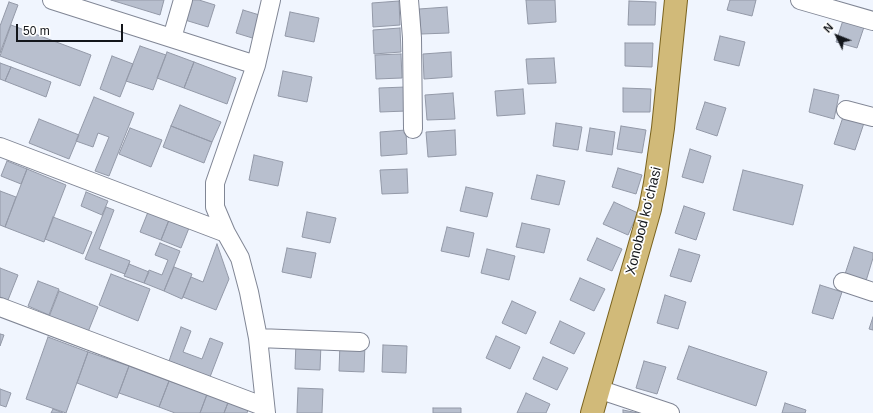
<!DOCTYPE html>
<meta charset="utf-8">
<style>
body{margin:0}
#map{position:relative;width:873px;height:413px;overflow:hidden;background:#f0f5fe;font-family:Helvetica,sans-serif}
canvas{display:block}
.north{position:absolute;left:817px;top:16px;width:40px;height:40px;-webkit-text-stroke:3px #fff;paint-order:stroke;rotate:313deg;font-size:11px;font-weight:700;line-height:16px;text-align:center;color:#13161b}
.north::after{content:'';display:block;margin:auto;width:14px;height:18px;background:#13161b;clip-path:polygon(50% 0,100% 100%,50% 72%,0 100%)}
.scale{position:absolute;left:16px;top:24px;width:107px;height:18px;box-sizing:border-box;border:2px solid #13161b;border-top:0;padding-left:5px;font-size:12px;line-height:14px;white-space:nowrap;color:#13161b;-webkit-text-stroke:3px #fff;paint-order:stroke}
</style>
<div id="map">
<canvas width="873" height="413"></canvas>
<div class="north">N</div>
<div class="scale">50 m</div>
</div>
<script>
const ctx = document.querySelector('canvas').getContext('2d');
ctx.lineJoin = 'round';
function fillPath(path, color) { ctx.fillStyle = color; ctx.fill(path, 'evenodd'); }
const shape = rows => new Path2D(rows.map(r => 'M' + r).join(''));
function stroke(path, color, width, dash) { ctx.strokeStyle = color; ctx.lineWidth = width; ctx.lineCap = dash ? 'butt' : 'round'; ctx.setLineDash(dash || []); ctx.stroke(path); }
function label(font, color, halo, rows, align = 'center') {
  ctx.font = font + ' Helvetica,sans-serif'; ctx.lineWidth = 3.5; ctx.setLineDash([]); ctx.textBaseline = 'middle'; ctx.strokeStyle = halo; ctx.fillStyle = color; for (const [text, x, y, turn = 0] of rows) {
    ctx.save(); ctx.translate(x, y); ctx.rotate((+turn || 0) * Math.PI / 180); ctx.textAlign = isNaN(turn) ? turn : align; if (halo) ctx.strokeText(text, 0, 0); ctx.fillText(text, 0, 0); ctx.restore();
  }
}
const building = shape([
 [111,0,164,0,160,15,111,0],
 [191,0,199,0,215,5,208,27,185,20,191,0],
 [526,0,555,0,556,22,528,24,526,0],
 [730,0,756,0,752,16,727,10,730,0],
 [399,1,400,25,373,27,372,3,399,1],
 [629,1,656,2,655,25,628,25,629,1],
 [9,2,18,5,0,53,0,26,9,2],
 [447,7,449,33,421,34,419,9,447,7],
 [243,10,266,17,259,40,236,33,243,10],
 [290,12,319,18,314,42,285,36,290,12],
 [845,14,866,21,857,48,836,42,845,14],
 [11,25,91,55,80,86,0,56,11,25],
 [400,28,401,52,374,54,373,30,400,28],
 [720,36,745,42,739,66,714,60,720,36],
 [625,43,653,43,652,67,625,66,625,43],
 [140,46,166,55,153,90,126,81,140,46],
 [167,52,194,62,184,88,157,78,167,52],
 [451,52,452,77,424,79,423,54,451,52],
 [401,54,402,78,376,79,375,55,401,54],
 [112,56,133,64,120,97,100,89,112,56],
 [554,58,556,83,528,84,526,59,554,58],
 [194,62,236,78,227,104,184,88,194,62],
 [0,63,11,67,5,81,0,79,0,63],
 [11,67,51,82,46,97,5,81,11,67],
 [283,71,312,77,307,102,278,96,283,71],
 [406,87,407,111,380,112,379,88,406,87],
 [623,88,651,89,650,112,623,112,623,88],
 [523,89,525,114,497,116,495,91,523,89],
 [814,89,839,95,834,119,809,112,814,89],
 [453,93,455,119,427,120,425,95,453,93],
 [94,97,134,113,109,176,95,171,109,137,98,133,93,147,76,141,94,97],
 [705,102,726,108,717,136,696,129,705,102],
 [180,105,221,122,212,142,171,126,180,105],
 [843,117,864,123,855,150,834,144,843,117],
 [39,119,79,135,69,159,29,143,39,119],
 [556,123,582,127,578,150,553,146,556,123],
 [171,126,212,142,204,163,163,147,171,126],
 [621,126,646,130,642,153,617,149,621,126],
 [130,128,162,140,151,167,119,154,130,128],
 [590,128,615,132,612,155,586,151,590,128],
 [406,130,407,154,381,156,380,132,406,130],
 [455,130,456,155,428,157,426,132,455,130],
 [690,149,711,156,703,183,682,177,690,149],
 [254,155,283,162,278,186,249,180,254,155],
 [7,161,27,169,21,184,1,176,7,161],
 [618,168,642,175,636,194,612,187,618,168],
 [27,169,66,185,44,242,5,227,27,169],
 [407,169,408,193,382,194,380,170,407,169],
 [743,170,803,185,793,225,733,210,743,170],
 [537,175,565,181,559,205,531,199,537,175],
 [466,187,493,193,487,217,460,211,466,187],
 [0,191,16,197,5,227,0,225,0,191],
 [86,192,108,201,102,215,81,206,86,192],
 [614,202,638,213,628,235,603,224,614,202],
 [684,206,705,213,696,240,675,233,684,206],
 [106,207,114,210,99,249,130,261,125,274,85,259,106,207],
 [148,212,169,220,161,240,140,232,148,212],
 [307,212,336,218,330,243,302,237,307,212],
 [53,217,92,232,83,254,45,239,53,217],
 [169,220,189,228,181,248,161,240,169,220],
 [522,223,550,229,544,253,516,247,522,223],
 [447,227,474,233,469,257,441,251,447,227],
 [597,238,622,249,612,271,587,260,597,238],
 [160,243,180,251,164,291,144,283,149,270,162,275,168,260,155,255,160,243],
 [217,244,229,279,216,310,183,297,191,277,203,282,217,244],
 [854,247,873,253,873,258,866,281,845,274,854,247],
 [287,248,316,253,311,278,282,272,287,248],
 [487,249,515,256,509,280,481,273,487,249],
 [679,249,700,255,691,282,670,276,679,249],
 [129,264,149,272,144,283,124,276,129,264],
 [174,267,192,274,182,299,164,291,174,267],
 [0,268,18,275,8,300,0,297,0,268],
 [111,274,150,289,138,321,99,305,111,274],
 [580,278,605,289,594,311,570,300,580,278],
 [38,281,59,289,49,315,28,306,38,281],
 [820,285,842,292,833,319,812,313,820,285],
 [59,291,98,307,88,332,49,317,59,291],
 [665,295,686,302,678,329,657,323,665,295],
 [512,301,536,312,526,334,502,323,512,301],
 [873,317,873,330,869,329,873,317],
 [560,321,585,333,574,354,550,343,560,321],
 [181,327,191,331,183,352,202,359,210,338,223,343,210,377,169,361,181,327],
 [0,334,4,335,0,346,0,334],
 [496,336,520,347,510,369,486,358,496,336],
 [48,337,88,352,66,413,26,399,48,337],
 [296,342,321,343,320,370,295,369,296,342],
 [340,343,365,344,364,372,339,371,340,343],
 [383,345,407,346,406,373,382,372,383,345],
 [689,346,767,372,756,406,677,379,689,346],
 [88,352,129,366,117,398,77,383,88,352],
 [543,357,568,368,557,390,533,379,543,357],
 [644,361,666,367,657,394,636,388,644,361],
 [129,366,169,381,159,407,119,393,129,366],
 [169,381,207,394,200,413,175,413,159,407,169,381],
 [298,388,323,389,322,413,297,413,298,388],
 [0,389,11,393,6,407,0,405,0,389],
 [208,392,229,400,224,413,200,413,208,392],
 [526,393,550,404,546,413,517,413,526,393],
 [229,400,249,407,247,413,224,413,229,400],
 [785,403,806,410,805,413,782,413,785,403],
 [433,408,461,408,461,413,433,413,433,408],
 [53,409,63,413,51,413,53,409],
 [623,410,638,413,623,413,623,410]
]);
const minor = shape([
 [52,0,256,65],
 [409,0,412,38,413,129],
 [800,0,873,21],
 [172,38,183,0],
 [846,110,873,117],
 [0,147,226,233],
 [843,282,873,292],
 [0,307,265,407],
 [258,338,360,342],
 [598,389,670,413],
 [266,413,258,338,249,292,240,258,226,233,215,207,215,183,256,65,271,0]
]);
const major = shape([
 [592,413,650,209,655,183,663,128,676,0]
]);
const streetNames = [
 ["Xonobod koʻchasi",644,221,-76]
];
fillPath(building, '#b8bfce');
stroke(building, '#9399a8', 1);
stroke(minor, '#808695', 20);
stroke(major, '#7a631e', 24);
stroke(minor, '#fff', 18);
stroke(major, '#d1ba79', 22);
label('14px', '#13161b', '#fff', streetNames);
</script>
